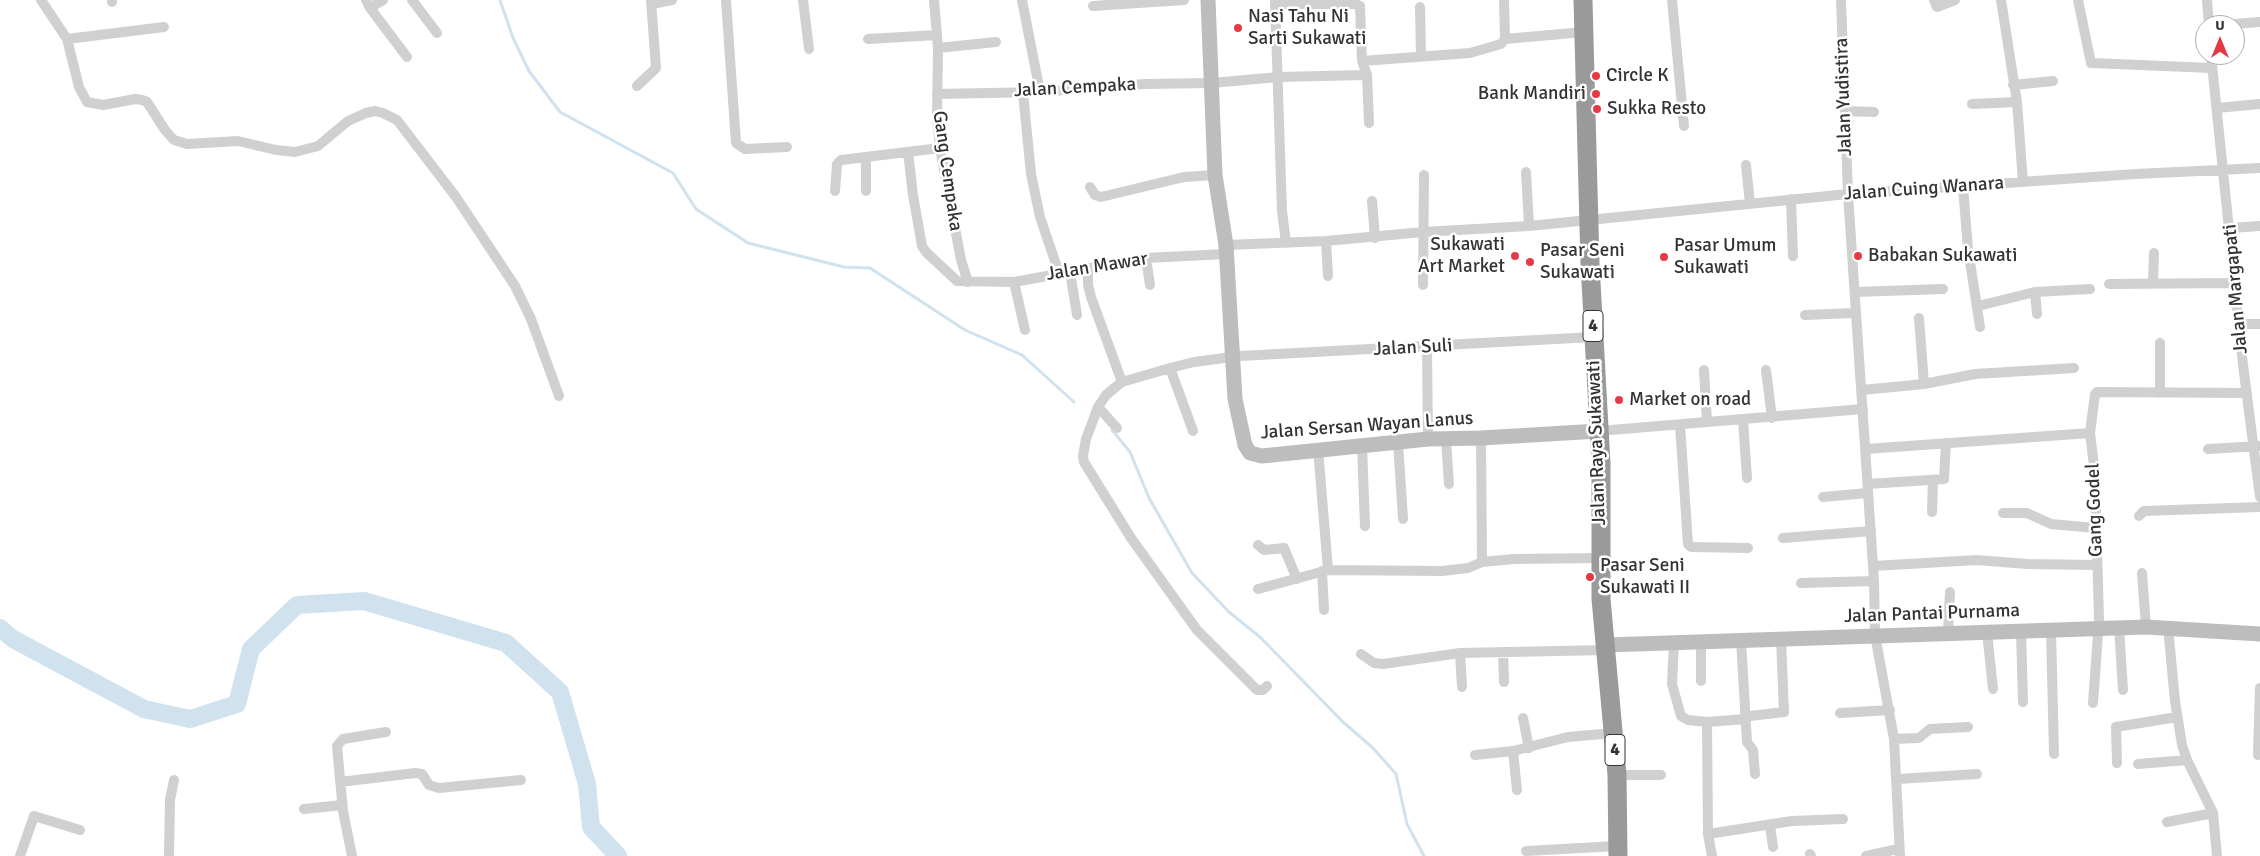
<!DOCTYPE html>
<style>
body{margin:0}
#map{position:relative;width:2260px;height:856px;overflow:hidden;background:#fff;font-family:Signika,sans-serif}
canvas{display:block}
.north{position:absolute;left:2195px;top:15px;width:50px;height:50px;box-sizing:border-box;background:#fff;border:1px solid #adadad;border-radius:50%;rotate:0deg;font-size:14px;font-weight:700;line-height:20px;text-align:center;color:#333}
.north::after{content:'';display:block;margin:auto;width:18px;height:22px;background:#e63946;clip-path:polygon(50% 0,100% 100%,50% 72%,0 100%)}
</style>
<div id="map">
<canvas width="2260" height="856"></canvas>
<div class="north">U</div>
</div>
<script>
const ctx = document.querySelector('canvas').getContext('2d');
ctx.lineJoin = 'round';
const shape = rows => new Path2D(rows.map(r => 'M' + r).join(''));
function stroke(path, color, width, dash) { ctx.strokeStyle = color; ctx.lineWidth = width; ctx.lineCap = dash ? 'butt' : 'round'; ctx.setLineDash(dash || []); ctx.stroke(path); }
function label(font, color, halo, rows, align = 'center') {
  ctx.font = font + ' Signika,sans-serif'; ctx.lineWidth = 5; ctx.setLineDash([]); ctx.textBaseline = 'middle'; ctx.strokeStyle = halo; ctx.fillStyle = color; for (const [text, x, y, turn = 0] of rows) {
    ctx.save(); ctx.translate(x, y); ctx.rotate((+turn || 0) * Math.PI / 180); ctx.textAlign = isNaN(turn) ? turn : align; if (halo) ctx.strokeText(text, 0, 0); ctx.fillText(text, 0, 0); ctx.restore();
  }
}
const stream = shape([
 [500,0,513,38,529,71,560,112,673,173,696,209,748,243,844,267,870,268,965,330,1022,355,1074,402],
 [1112,430,1130,452,1149,498,1192,573,1229,612,1260,637,1343,722,1373,748,1396,774,1407,824,1424,856]
]);
const river = shape([
 [0,628,13,639,144,709,190,719,237,704,251,649,297,605,364,601,506,643,560,692,587,784,591,827,618,856]
]);
const street = shape([
 [41,0,67,39,79,87,87,102,103,105,135,99,142,100,147,102,165,130,174,140,187,144,238,141,276,150,295,152,318,146,348,121,366,113,375,111,383,113,397,120,456,197,515,286,531,319,559,396],
 [112,0,112,2],
 [366,0,370,8,383,0],
 [412,0,437,33],
 [726,0,736,143,745,149,787,147],
 [803,0,809,49],
 [934,0,938,48,937,118,940,148,961,260,968,282],
 [1022,0,1040,92],
 [1275,0,1282,211,1286,243],
 [1504,0,1505,39],
 [1672,0,1684,126],
 [1841,0,1848,194,1874,581,1875,635,1894,739,1900,856],
 [1934,0,1937,7,1955,0],
 [2001,0,2017,102,2023,182],
 [2078,0,2091,63,2212,68],
 [2207,0,2209,25],
 [652,4,672,0],
 [1275,4,1355,4,1360,6,1362,61,1367,75,1369,123],
 [1093,6,1184,0],
 [1420,7,1421,56],
 [370,8,407,57],
 [2222,25,2260,22],
 [67,39,164,27],
 [868,39,937,35],
 [938,48,996,42],
 [2211,55,2243,365,2260,497],
 [1362,61,1470,53,1501,44,1505,39,1584,32],
 [2013,85,2053,81],
 [637,86,656,68,651,0],
 [1023,93,1031,174,1040,217,1059,273],
 [937,94,1040,92,1145,84,1212,83,1278,77,1367,75],
 [1972,104,2017,102],
 [2217,108,2260,104],
 [1845,111,1874,112],
 [908,152,913,195,922,246,926,252,957,281,1014,282,1146,258,1226,254],
 [866,157,866,191],
 [1746,165,1750,204],
 [1526,172,1529,226],
 [1090,187,1095,195,1101,197,1184,177,1215,175],
 [1963,187,1968,249,1980,327],
 [835,191,837,164,841,160,940,148],
 [1791,199,1793,256],
 [1372,201,1375,238],
 [2230,228,2260,226],
 [1326,241,1328,276],
 [1226,245,1326,241,1423,232,1529,226,1848,194,2136,174,2260,168],
 [1146,258,1150,285],
 [1088,269,1088,285,1091,297,1122,382],
 [1070,272,1077,315],
 [1014,282,1025,330],
 [2153,283,2154,253],
 [2109,284,2235,283],
 [1423,285,1424,175],
 [1855,292,1943,289],
 [2035,292,2090,289],
 [1978,306,2035,292,2037,314],
 [1805,315,1855,313],
 [1919,318,1924,384],
 [2240,324,2260,324],
 [1427,347,1428,439],
 [1170,368,1193,431],
 [1704,370,1707,422],
 [1766,370,1772,418],
 [1862,390,1924,384,1975,374,2074,368],
 [2160,393,2160,343],
 [1098,407,1117,428],
 [1743,420,1747,478],
 [1680,425,1688,544,1691,547,1748,548],
 [1599,431,1863,409],
 [1481,438,1482,562],
 [1446,440,1449,484],
 [1398,442,1403,519],
 [1362,445,1365,526],
 [1318,449,1328,570],
 [1866,449,2090,433],
 [2208,449,2260,446],
 [1868,484,1944,479,1946,443],
 [1823,497,1868,493],
 [1932,512,1933,480],
 [2003,513,2027,513,2051,524,2095,528],
 [2139,516,2144,511,2260,507],
 [1783,538,1871,531],
 [1258,545,1264,550,1284,548,1297,579],
 [1873,566,1977,560,2027,564,2097,565],
 [1322,571,1324,610],
 [2142,573,2146,627],
 [1801,583,1874,581],
 [1258,589,1328,570,1442,571,1468,568,1482,562,1514,559,1600,558],
 [2119,627,2123,690],
 [2051,630,2054,754],
 [2021,631,2023,702],
 [1987,632,1993,689],
 [1948,633,1950,592],
 [1741,640,1747,742,1753,750,1755,774],
 [1674,643,1672,684,1681,716,1688,720,1707,722,1745,719,1750,716,1784,712,1781,639],
 [1503,652,1504,682],
 [1460,653,1462,687],
 [1361,654,1374,663,1383,664,1460,653,1606,650],
 [1701,681,1701,642],
 [1267,686,1263,690,1257,690,1197,630,1131,538,1084,462,1083,456,1086,439,1098,407,1106,395,1122,382,1170,368,1194,362,1240,356,1593,337],
 [2093,703,2099,620,2095,474,2090,433,2095,394,2097,392,2247,393],
 [1840,713,1890,710],
 [1523,718,1529,748],
 [1707,722,1708,834,1712,856],
 [1894,739,1919,738,1930,729,1968,727],
 [1513,751,1517,790],
 [1475,755,1513,751,1568,737,1613,733],
 [2258,755,2260,688],
 [2117,763,2116,727,2177,717],
 [2138,764,2187,760],
 [1617,775,1661,775],
 [1898,779,1977,774],
 [340,782,415,773,422,774,429,785,439,788,521,780],
 [304,809,342,805],
 [2213,813,2217,856],
 [2167,822,2213,813,2187,760,2182,745,2175,701,2168,627],
 [1770,825,1773,847],
 [1708,834,1792,821,1843,819],
 [1526,851,1617,846],
 [1810,854,1811,856],
 [20,856,34,816,80,830],
 [169,856,170,800,174,780],
 [352,856,343,811,337,746,343,739,386,732],
 [1866,856,1898,849]
]);
const secondary = shape([
 [1208,0,1215,175,1226,245,1235,399,1245,445,1250,453,1262,456,1428,439,1481,438,1599,431],
 [1606,645,2146,627,2260,634]
]);
const highway = shape([
 [1583,0,1590,264,1601,464,1601,599,1617,775,1618,856]
]);
const markers = [
 [1238,28,5,"#e63946"],
 [1596,76,5,"#e63946"],
 [1596,94,5,"#e63946"],
 [1597,109,5,"#e63946"],
 [1515,256,5,"#e63946"],
 [1858,256,5,"#e63946"],
 [1664,257,5,"#e63946"],
 [1530,262,5,"#e63946"],
 [1619,400,5,"#e63946"],
 [1590,577,5,"#e63946"]
];
const shields = [
 [1593,326,20],
 [1615,750,20]
];
const shieldNames = [
 ["4",1593,326],
 ["4",1615,750]
];
const poiNames = [
 ["Nasi Tahu Ni",1248,17],
 ["Sarti Sukawati",1248,39],
 ["Circle K",1606,76],
 ["Bank Mandiri",1586,94,"right"],
 ["Sukka Resto",1607,109],
 ["Sukawati",1505,245,"right"],
 ["Art Market",1505,267,"right"],
 ["Pasar Umum",1674,246],
 ["Sukawati",1674,268],
 ["Pasar Seni",1540,251],
 ["Sukawati",1540,273],
 ["Babakan Sukawati",1868,256],
 ["Market on road",1629,400],
 ["Pasar Seni",1600,566],
 ["Sukawati II",1600,588]
];
const streetNames = [
 ["Jalan Cempaka",1075,88,-3],
 ["Jalan Yudistira",1844,97,-92],
 ["Gang Cempaka",947,171,82],
 ["Jalan Cuing Wanara",1924,189,-4],
 ["Jalan Mawar",1097,267,-9],
 ["Jalan Margapati",2236,289,-95],
 ["Jalan Suli",1413,348,-3],
 ["Jalan Sersan Wayan Lanus",1367,426,-4],
 ["Jalan Raya Sukawati",1597,443,-92],
 ["Gang Godel",2095,510,-92],
 ["Jalan Pantai Purnama",1932,614,-2]
];
stroke(stream, '#cfe2ee', 3);
stroke(river, '#cfe2ee', 18);
stroke(street, '#d0d0d0', 10);
stroke(secondary, '#bdbdbd', 15);
stroke(highway, '#9a9a9a', 19);
for (const [x, y, r, color] of markers) { const dot = new Path2D(); dot.arc(x, y, r, 0, 2 * Math.PI); ctx.fillStyle = color; ctx.fill(dot); stroke(dot, '#fff', 2); }
for (const [x, y, w] of shields) { const box = new Path2D(); box.roundRect(x - w / 2, y - 15.5, w, 31, 4); ctx.fillStyle = '#fff'; ctx.fill(box); stroke(box, '#333', 1); }
label('bold 18px', '#333', null, shieldNames);
label('19px', '#333', '#fff', poiNames, 'left');
label('19px', '#333', '#fff', streetNames);
</script>
